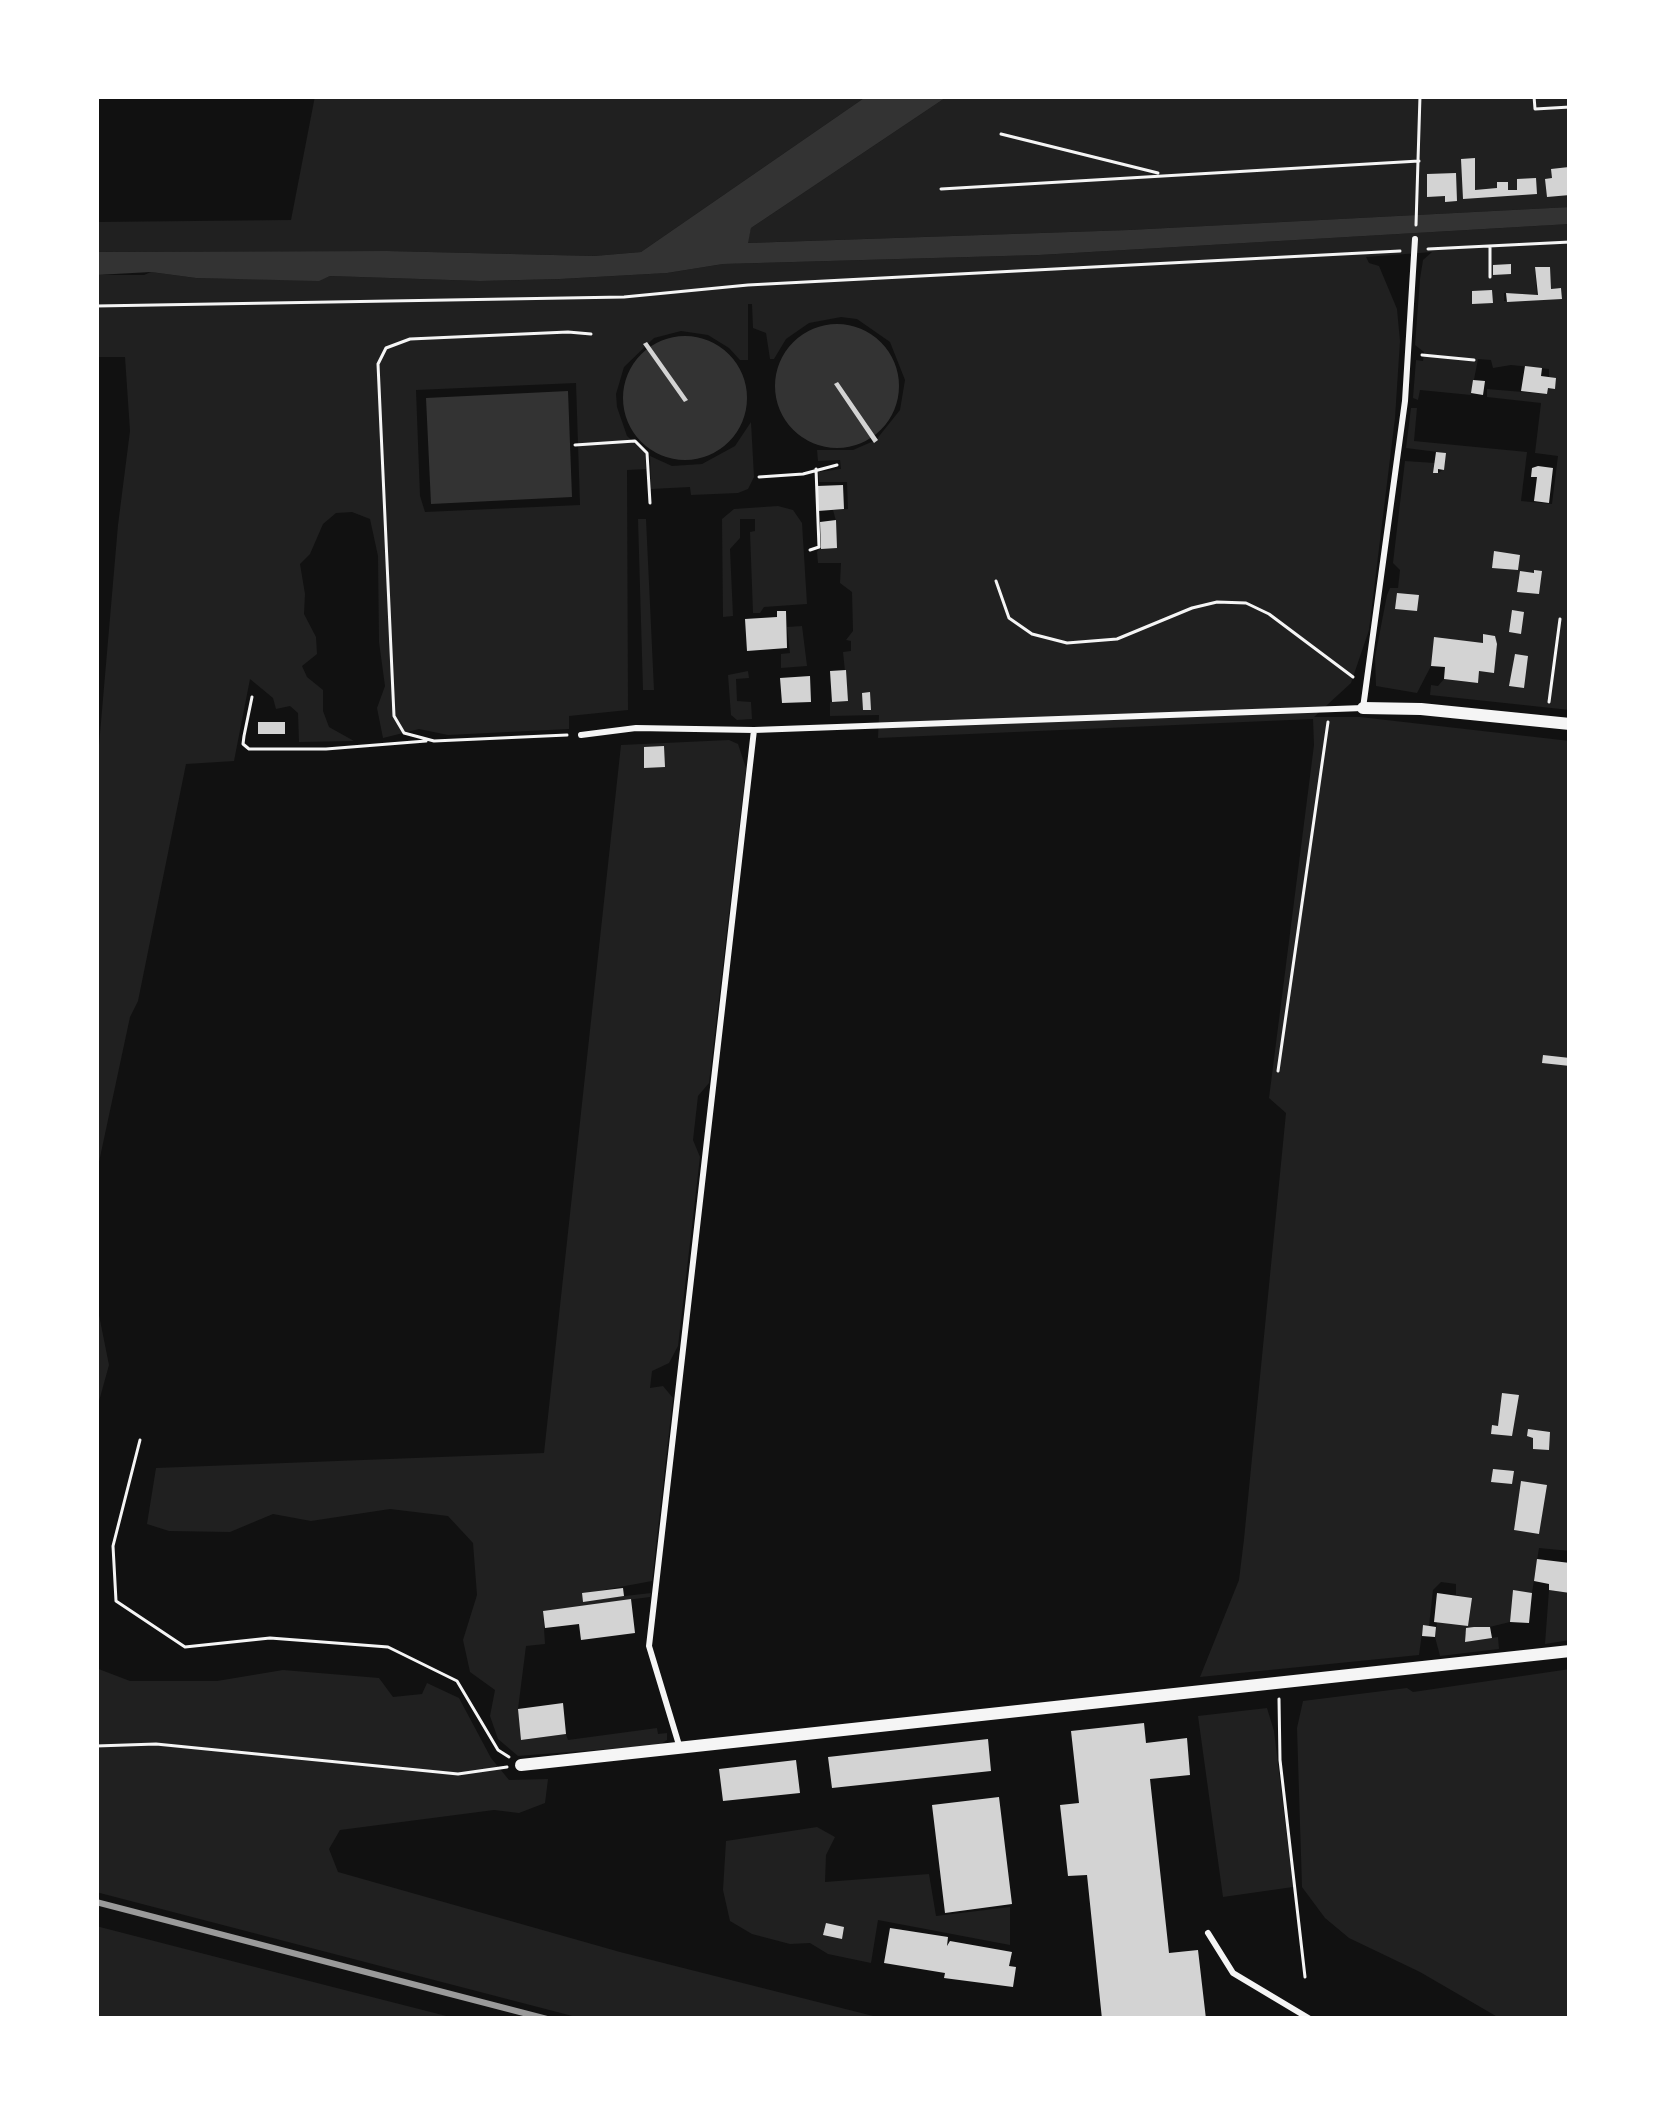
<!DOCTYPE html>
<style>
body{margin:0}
#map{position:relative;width:1666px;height:2115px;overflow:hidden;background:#111;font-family:Inter,sans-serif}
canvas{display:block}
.frame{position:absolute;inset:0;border:99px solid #fff;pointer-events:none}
</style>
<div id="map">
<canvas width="1666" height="2115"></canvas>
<div class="frame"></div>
</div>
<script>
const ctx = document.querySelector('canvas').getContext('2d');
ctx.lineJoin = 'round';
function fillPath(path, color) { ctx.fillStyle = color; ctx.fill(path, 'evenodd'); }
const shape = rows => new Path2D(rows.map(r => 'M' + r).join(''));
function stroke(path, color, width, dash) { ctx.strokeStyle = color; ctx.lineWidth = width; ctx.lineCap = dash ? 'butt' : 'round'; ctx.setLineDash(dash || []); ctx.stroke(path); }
const green = shape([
 [315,96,867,96,641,252,594,256,387,251,96,252,96,222,291,220],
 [948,96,1570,96,1570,207,1129,230,747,243,751,228],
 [1570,224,1570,710,1430,695,1431,685,1438,686,1444,679,1477,683,1479,671,1494,672,1497,645,1495,636,1484,634,1483,643,1434,638,1431,666,1417,693,1376,686,1375,657,1387,595,1390,588,1398,588,1400,570,1393,563,1405,461,1435,463,1438,473,1444,469,1445,453,1406,448,1411,408,1417,408,1414,441,1527,452,1521,501,1552,504,1558,456,1535,453,1541,403,1487,397,1487,389,1547,394,1548,388,1555,388,1556,379,1549,377,1549,369,1511,365,1493,368,1491,360,1478,359,1471,395,1420,390,1418,400,1413,398,1416,360,1423,361,1424,352,1415,345,1420,279,1423,260,1432,252,1366,257,1369,263,1379,266,1397,309,1400,341,1395,418,1369,630,1351,683,1314,717,1360,717,1570,741,1570,1551,1539,1548,1532,1593,1513,1591,1510,1622,1465,1633,1465,1642,1498,1637,1499,1649,1440,1656,1435,1637,1437,1622,1468,1625,1472,1599,1456,1595,1456,1584,1441,1582,1433,1590,1429,1626,1423,1626,1419,1655,1200,1677,1239,1580,1244,1539,1286,1113,1269,1098,1314,745,1313,719,878,738,879,715,830,716,830,702,848,700,843,652,851,651,851,641,846,640,853,631,852,592,840,583,841,563,818,563,817,552,836,521,833,510,848,509,847,482,819,482,818,472,841,469,840,460,818,461,817,450,853,450,876,440,900,410,905,380,890,342,857,319,841,317,809,323,786,339,774,359,770,359,766,333,753,328,752,304,748,304,748,360,740,360,729,348,708,335,681,331,654,338,624,367,616,394,617,407,627,436,645,453,646,469,627,470,628,710,569,716,569,729,448,735,419,729,383,738,377,708,385,686,379,642,378,556,370,519,352,512,336,513,323,524,310,554,300,564,305,594,304,614,316,637,317,654,302,666,307,677,323,690,323,711,329,727,354,741,299,742,298,713,290,706,276,709,273,698,250,679,234,761,186,764,138,1001,130,1017,96,1176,96,780,118,525,130,431,125,357,96,357,96,275,144,275,151,272,196,278,319,280,330,276,480,281,560,279,667,273,723,264,1039,255],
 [1549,267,1551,289,1561,288,1562,298,1504,301,1504,293,1537,295,1535,268],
 [576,383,580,505,425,512,420,496,416,390],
 [1521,1481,1546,1485,1539,1534,1514,1530],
 [751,422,754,477,748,489,738,493,691,495,690,487,651,489,650,456,672,466,702,464,735,446],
 [778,506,793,510,802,523,807,604,764,607,760,613,753,613,750,532,755,531,755,519,740,519,740,538,730,549,733,616,723,617,722,519,734,509],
 [638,519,646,519,654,690,643,690],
 [802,626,807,666,781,668,781,654,790,653,787,627],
 [748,671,749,678,736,679,737,701,751,702,752,719,737,720,731,715,728,675],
 [729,740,738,744,746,768,709,1083,698,1096,693,1140,700,1157,678,1346,669,1363,652,1371,650,1388,663,1386,673,1398,652,1581,582,1594,583,1601,651,1593,650,1597,543,1611,545,1644,526,1646,518,1709,522,1740,566,1734,568,1740,657,1728,658,1734,667,1733,667,1740,659,1745,518,1756,498,1739,490,1716,495,1690,470,1672,463,1640,477,1595,473,1543,448,1516,390,1509,311,1521,273,1514,230,1532,169,1531,147,1524,156,1468,544,1453,621,745],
 [96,1300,109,1365,96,1412],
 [1549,1590,1570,1593,1570,1640,1545,1644],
 [96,1668,130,1681,217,1681,283,1670,379,1678,393,1697,422,1694,427,1683,459,1698,491,1758,509,1780,548,1779,545,1803,519,1813,494,1810,340,1830,329,1849,338,1872,620,1952,885,2019,584,2019,96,1892],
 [1570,1669,1570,2019,1501,2019,1420,1972,1349,1938,1325,1918,1302,1887,1297,1728,1303,1701,1407,1688,1413,1692],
 [1267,1708,1274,1731,1293,1887,1223,1897,1198,1716],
 [817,1827,835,1837,826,1855,825,1882,929,1874,936,1916,1010,1907,1010,1945,878,1920,871,1963,828,1954,810,1943,790,1944,752,1934,730,1921,723,1890,726,1841],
 [96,1926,325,1985,458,2019,96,2019]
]);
const water = shape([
 [867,96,948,96,751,228,748,243,1129,230,1570,207,1570,224,1039,255,723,264,667,273,560,279,480,281,330,276,319,281,196,278,151,272,96,275,96,252,387,251,594,256,641,252],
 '775 386a62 62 0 1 1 124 0a62 62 0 1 1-124 0Z',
 '623 398a62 62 0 1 1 124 0a62 62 0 1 1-124 0Z',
 [568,391,572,497,431,504,426,398]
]);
const building = shape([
 [1475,158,1475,190,1497,188,1497,182,1508,182,1508,190,1517,190,1517,179,1536,178,1537,194,1463,199,1461,159],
 [1569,167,1570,195,1547,197,1545,179,1552,178,1551,169],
 [1456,173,1457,201,1445,202,1445,196,1427,197,1427,174],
 [1511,264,1511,274,1493,275,1493,265],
 [1535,267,1550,267,1551,289,1561,288,1562,299,1507,302,1506,293,1538,295],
 [1492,290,1493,303,1472,304,1472,291],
 [647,342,688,400,684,402,643,344],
 [1525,366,1542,368,1541,376,1556,378,1555,389,1548,388,1547,394,1521,391],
 [1473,380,1485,381,1483,395,1471,393],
 [838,382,878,440,874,443,834,384],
 [1436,452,1446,453,1444,470,1438,469,1438,473,1433,473],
 [1538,466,1553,468,1549,503,1534,501,1537,477,1531,477,1532,468],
 [843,485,844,509,818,511,817,486],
 [836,520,837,548,821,549,820,522],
 [1494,551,1520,555,1518,570,1492,568],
 [1534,570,1542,571,1539,594,1517,592,1520,571,1534,573],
 [1397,593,1419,595,1417,611,1395,609],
 [1512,610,1524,612,1521,634,1509,632],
 [777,611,786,611,787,648,747,651,745,619,777,617],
 [1483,634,1495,636,1497,644,1494,673,1479,671,1478,683,1444,679,1445,667,1431,666,1434,637,1483,643],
 [1515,654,1528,656,1524,688,1509,686],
 [846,670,848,701,832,702,830,671],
 [810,676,811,702,782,703,780,678],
 [870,692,871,710,863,710,862,693],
 [258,722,285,722,285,734,258,734],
 [664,746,665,767,644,768,644,747],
 [1543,1055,1570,1058,1570,1066,1542,1063],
 [1502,1393,1519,1395,1512,1436,1491,1434,1492,1425,1498,1426],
 [1528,1429,1550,1432,1549,1450,1533,1449,1533,1438,1527,1436],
 [1493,1469,1514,1471,1512,1484,1491,1482],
 [1521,1481,1547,1485,1539,1534,1514,1530],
 [1537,1559,1570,1563,1570,1593,1549,1590,1549,1584,1534,1581],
 [623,1588,624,1596,583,1602,582,1593],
 [1513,1590,1532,1593,1529,1623,1510,1622],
 [1437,1593,1472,1598,1468,1626,1434,1622],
 [631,1599,635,1633,581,1640,579,1624,545,1628,543,1611],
 [1423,1625,1436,1627,1435,1637,1422,1636],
 [1474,1627,1490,1627,1492,1638,1465,1642,1466,1628],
 [563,1703,566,1734,521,1740,518,1709],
 [1144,1723,1146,1743,1187,1738,1190,1775,1150,1779,1169,1953,1198,1950,1206,2019,1102,2019,1087,1875,1068,1876,1060,1805,1079,1803,1071,1731],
 [988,1739,991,1771,832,1788,828,1757],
 [796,1760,800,1793,723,1801,719,1769],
 [999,1797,1012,1904,945,1913,932,1805],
 [826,1923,844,1927,842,1939,823,1935],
 [890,1928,948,1937,947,1946,950,1941,1012,1952,1009,1966,1016,1967,1013,1987,944,1978,945,1973,884,1963]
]);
const path = shape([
 [1534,96,1535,109,1570,107],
 [1001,134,1158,173],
 [941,189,1419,161],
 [1416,225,1420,96],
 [1428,249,1570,242],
 [1490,277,1490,247],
 [96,306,624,297,748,285,1400,251],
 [1422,355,1474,360],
 [575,445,635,441,647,453,650,503],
 [759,477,803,474,837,465],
 [810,550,819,547,816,469],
 [996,581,1009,618,1032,634,1067,643,1117,639,1192,608,1217,602,1246,603,1269,614,1353,677],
 [252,697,244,736,243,744,249,749,326,749,426,741],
 [1549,702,1560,619],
 [567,735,434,741,404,733,394,716,378,364,386,348,410,339,568,332,591,334],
 [1278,1071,1328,722],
 [140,1440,113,1546,116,1601,185,1647,270,1638,388,1647,457,1681,498,1750,509,1757],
 [1279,1699,1280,1760,1305,1977],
 [96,1746,156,1744,458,1774,507,1767]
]);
const service = shape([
 [581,735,636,728,754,730],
 [679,1745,649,1646,754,730,1363,708,1405,401,1415,239],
 [1208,1933,1233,1973,1310,2019]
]);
const minor = shape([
 [1363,708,1421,709,1570,724],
 [521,1765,1570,1651]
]);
const rail = shape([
 [96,1902,547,2019]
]);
fillPath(green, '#202020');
fillPath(water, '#333');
fillPath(building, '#d3d3d3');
stroke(path, '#f5f5f5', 3);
stroke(service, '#f5f5f5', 6);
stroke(minor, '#f5f5f5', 12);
stroke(rail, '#9a9a9a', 6);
</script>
